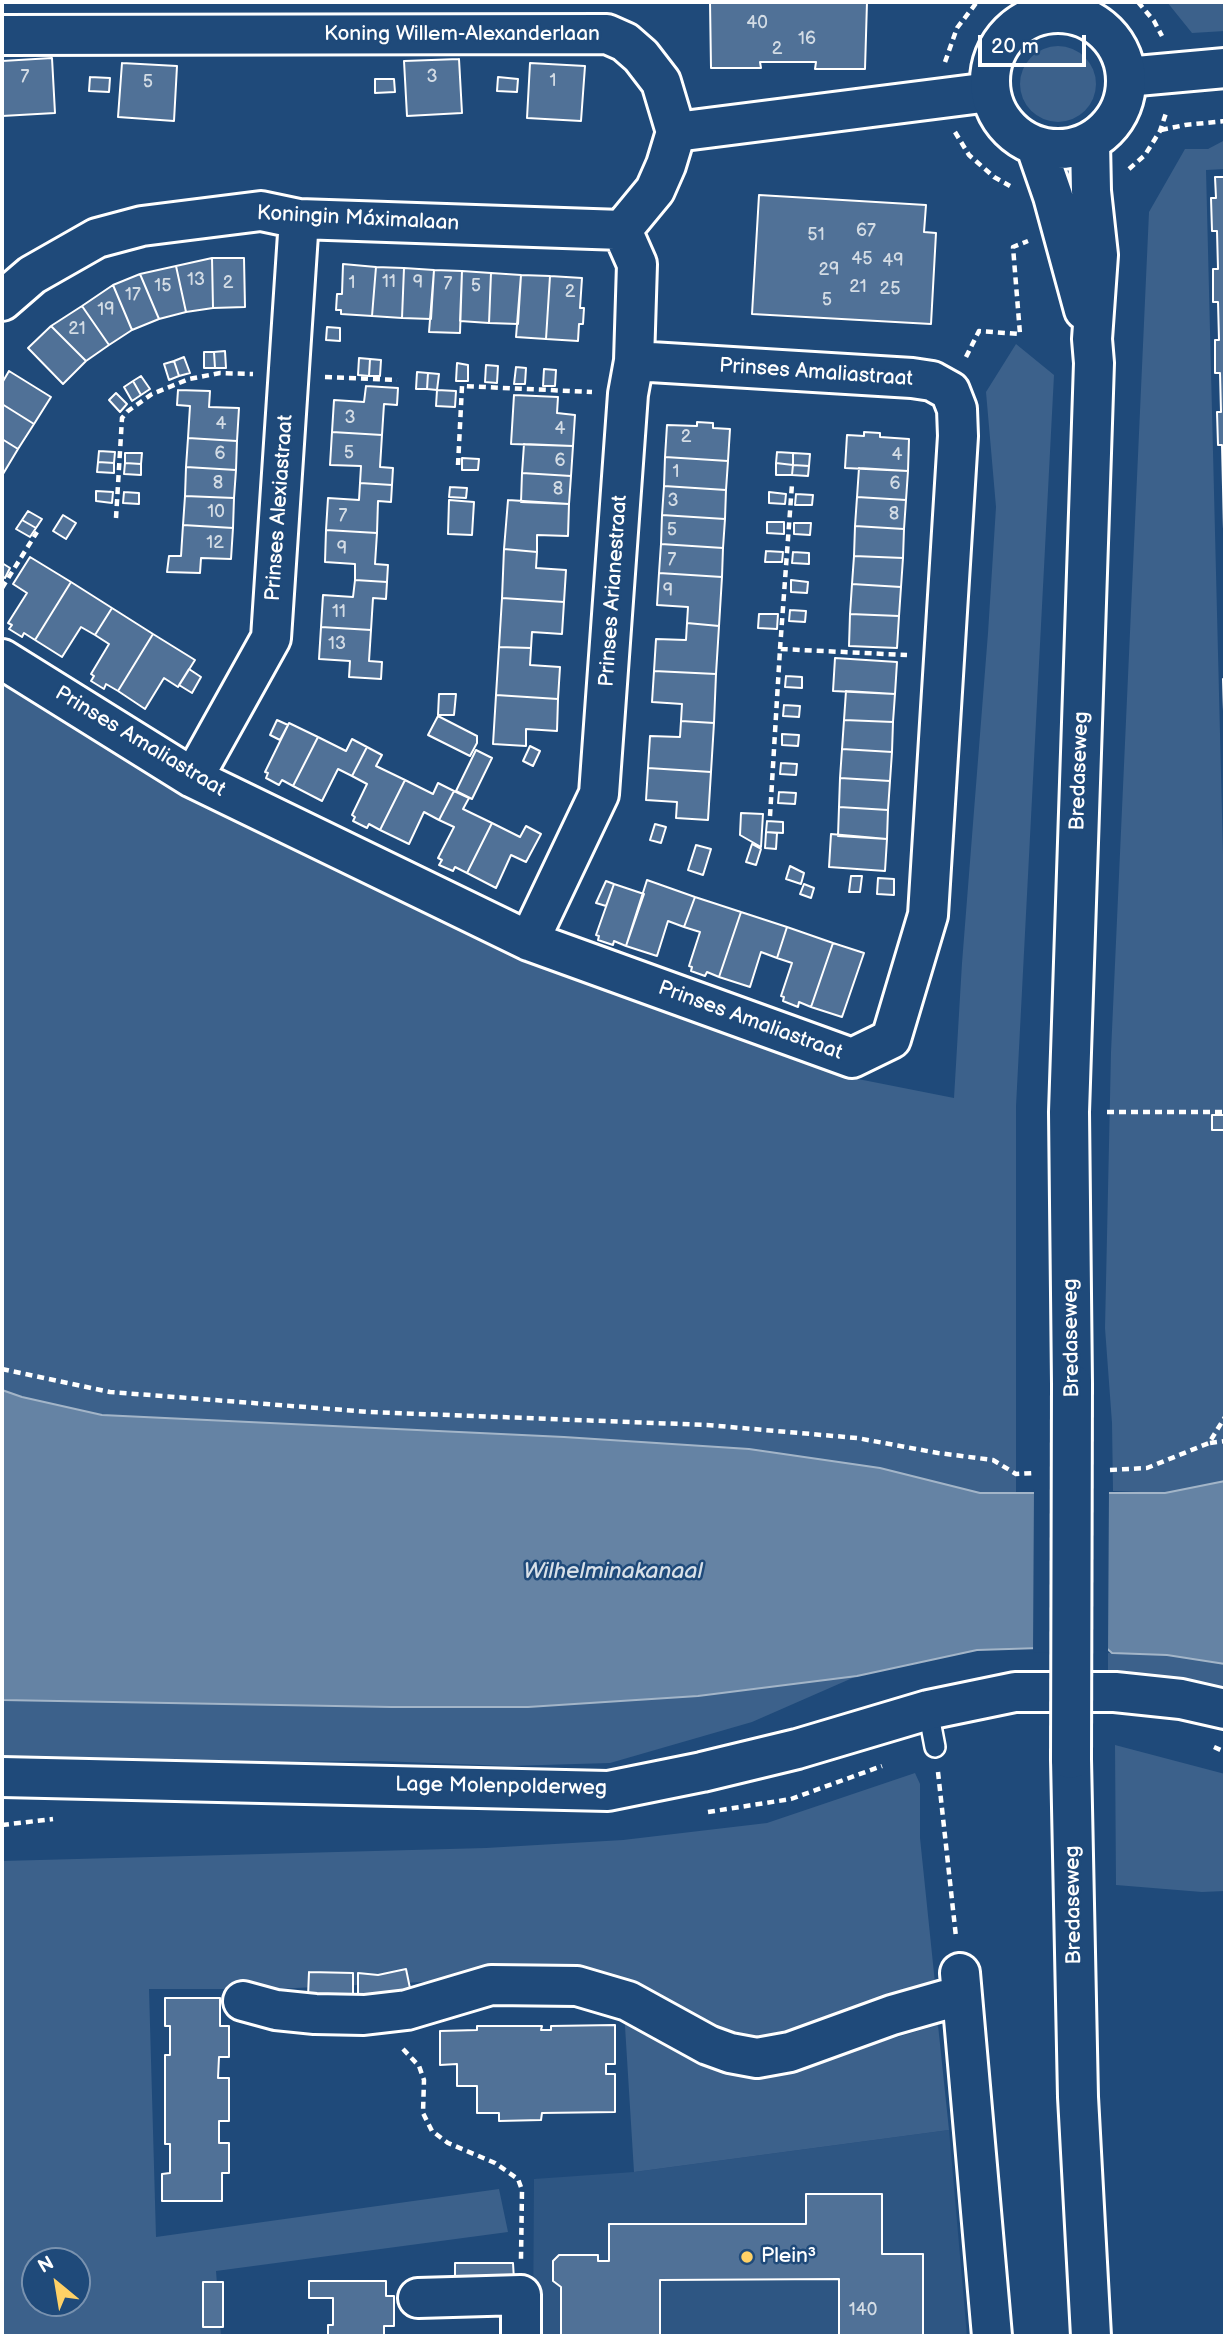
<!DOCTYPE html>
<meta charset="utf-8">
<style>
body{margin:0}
#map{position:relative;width:1227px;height:2338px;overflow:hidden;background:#1f4a7a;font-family:"Balsamiq Sans",sans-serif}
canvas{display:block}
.frame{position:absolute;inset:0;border:4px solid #fff;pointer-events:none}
.north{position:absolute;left:21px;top:2247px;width:70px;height:70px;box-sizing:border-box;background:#1f4a7a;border:2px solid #7992af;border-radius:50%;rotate:330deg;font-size:19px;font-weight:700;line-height:28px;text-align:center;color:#fff}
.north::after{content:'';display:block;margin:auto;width:24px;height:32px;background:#ffd166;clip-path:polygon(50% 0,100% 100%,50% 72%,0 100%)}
.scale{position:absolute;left:978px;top:35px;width:108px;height:32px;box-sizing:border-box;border:4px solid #fff;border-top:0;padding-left:9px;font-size:21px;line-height:24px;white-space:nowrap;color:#fff;-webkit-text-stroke:5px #1f4a7a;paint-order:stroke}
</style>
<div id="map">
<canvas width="1227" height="2338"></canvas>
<div class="frame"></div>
<div class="north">N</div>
<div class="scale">20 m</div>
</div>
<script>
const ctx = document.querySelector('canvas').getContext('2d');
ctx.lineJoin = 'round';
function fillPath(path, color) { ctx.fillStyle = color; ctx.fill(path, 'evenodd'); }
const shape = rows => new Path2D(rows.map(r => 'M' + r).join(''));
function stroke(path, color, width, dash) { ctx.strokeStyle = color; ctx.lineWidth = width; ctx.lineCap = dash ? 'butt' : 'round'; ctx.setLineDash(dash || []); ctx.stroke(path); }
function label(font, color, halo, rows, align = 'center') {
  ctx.font = font + ' "Balsamiq Sans",sans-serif'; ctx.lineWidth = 5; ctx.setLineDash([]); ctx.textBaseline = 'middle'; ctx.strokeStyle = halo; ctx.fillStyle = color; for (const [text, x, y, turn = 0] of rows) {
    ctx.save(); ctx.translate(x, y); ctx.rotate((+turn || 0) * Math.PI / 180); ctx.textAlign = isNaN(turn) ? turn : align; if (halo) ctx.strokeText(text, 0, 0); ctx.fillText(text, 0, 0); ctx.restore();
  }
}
const built = shape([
 [949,2130,967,2336,533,2336,534,2179,634,2172]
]);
const green = shape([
 [1167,2,1225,2,1225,31,1192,33],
 '1020 84a38 38 0 1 1 76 0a38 38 0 1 1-76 0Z',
 [1225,140,1225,169,1206,170,1225,935,1225,1481,1165,1493,1113,1491,1112,1423,1105,1328,1111,1052,1149,212,1185,149,1208,149],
 [1016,344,1054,375,1016,1106,1016,1492,980,1493,880,1468,749,1449,564,1437,102,1415,22,1397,2,1390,2,683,490,946,858,1079,954,1098,962,963,988,633,996,507,986,392],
 [1108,1653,1167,1655,1225,1664,1225,1690,1108,1674],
 [857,1676,752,1722,610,1763,509,1766,379,1761,2,1764,2,1700,391,1707,528,1707,698,1696],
 [1115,1745,1225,1774,1225,1891,1202,1892,1116,1885],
 [915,1773,920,1784,920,1838,935,1983,757,2045,549,1976,274,1989,149,1989,156,2237,499,2189,508,2232,216,2271,221,2336,2,2336,2,1861,486,1848,623,1840,767,1823],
 [35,2261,77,2261,77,2303,35,2303],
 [624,2010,755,2079,938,2025,949,2130,634,2172]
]);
const water = shape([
 [2,1390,22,1397,102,1415,564,1437,749,1449,880,1468,980,1493,1165,1493,1225,1481,1225,1664,1167,1655,1112,1653,1104,1646,977,1650,857,1676,698,1696,528,1707,391,1707,2,1700,2,1390]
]);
const pier = shape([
 [1034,1488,1109,1488,1108,1654,1103,1650,1033,1653]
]);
const building = shape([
 [710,2,867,2,865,69,815,69,816,62,760,62,761,68,711,68,710,2],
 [52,58,55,113,2,116,2,61,52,58],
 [459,59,462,113,407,116,404,61,459,59],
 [122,63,177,66,174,121,118,117,122,63],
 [530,63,585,66,581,121,527,118,530,63],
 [90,77,110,78,109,92,89,91,90,77],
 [498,77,518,79,517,92,497,91,498,77],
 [375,79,394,79,395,92,375,93,375,79],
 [1215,177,1225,177,1225,572,1222,445,1218,445,1217,412,1221,412,1220,373,1215,373,1215,340,1219,340,1218,302,1213,302,1213,269,1218,269,1217,231,1212,231,1211,198,1216,198,1215,177],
 [759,195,926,205,924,232,936,233,931,324,752,314,759,195],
 [212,258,244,258,245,307,213,308,212,258],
 [212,258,213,308,186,312,176,266,212,258],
 [343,264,376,267,372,316,341,314,341,310,336,310,337,294,342,294,343,264],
 [176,266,186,312,159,319,140,274,176,266],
 [376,267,404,268,402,318,372,316,376,267],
 [404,268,434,270,431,319,402,318,404,268],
 [434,270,462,271,460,333,429,332,434,270],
 [462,271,491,273,489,323,460,321,462,271],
 [491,273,521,275,518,324,489,323,491,273],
 [140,274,159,319,132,330,113,285,140,274],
 [521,275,550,276,546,339,516,337,521,275],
 [550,276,582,278,580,308,584,308,583,324,579,324,578,341,546,339,550,276],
 [113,285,132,330,109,345,82,306,113,285],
 [82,306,109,345,86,361,51,326,82,306],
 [51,326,86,361,63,384,28,348,51,326],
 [327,327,340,328,340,341,326,340,327,327],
 [225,351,226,368,215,368,214,352,225,351],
 [204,352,214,352,215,368,204,368,204,352],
 [184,357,190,373,179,376,174,361,184,357],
 [359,358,370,359,369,376,358,375,359,358],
 [370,359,381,360,380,376,369,376,370,359],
 [174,361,179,376,169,380,164,364,174,361],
 [457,363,468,365,468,381,456,381,457,363],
 [486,365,498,366,497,383,485,382,486,365],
 [516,367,526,368,525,384,514,384,516,367],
 [544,369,556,370,555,386,543,386,544,369],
 [9,371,51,397,34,424,2,404,2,383,9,371],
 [417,372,428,373,427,389,416,389,417,372],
 [428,373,439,374,437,390,427,389,428,373],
 [141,376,150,389,141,395,133,381,141,376],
 [133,381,141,395,132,401,124,387,133,381],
 [366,386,398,388,397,405,384,404,382,435,332,432,334,400,364,402,366,386],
 [178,390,210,391,209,407,239,408,237,441,188,438,190,406,177,405,178,390],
 [437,390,456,391,455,407,436,406,437,390],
 [116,393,127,404,120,412,109,400,116,393],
 [514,395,558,397,557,413,575,415,573,446,511,444,514,395],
 [2,404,34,424,18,449,2,439,2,404],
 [697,422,713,423,713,428,730,429,728,461,665,457,667,425,697,426,697,422],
 [332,432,382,435,380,467,393,468,392,485,360,483,361,466,330,465,332,432],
 [864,432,880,433,880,437,909,439,908,471,845,468,847,435,864,436,864,432],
 [188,438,237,441,236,470,186,467,188,438],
 [2,439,18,449,3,474,2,473,2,439],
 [524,444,573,446,571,476,522,473,524,444],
 [99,451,115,452,114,463,98,462,99,451],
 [777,452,793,453,793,465,776,463,777,452],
 [125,453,142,453,141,464,125,463,125,453],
 [793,453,810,454,809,466,793,465,793,453],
 [665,457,728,461,726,490,664,486,665,457],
 [462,458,479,459,478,470,462,470,462,458],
 [98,462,114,463,114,473,97,472,98,462],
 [125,463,141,464,141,475,124,474,125,463],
 [776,463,793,465,792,475,776,475,776,463],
 [793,465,809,466,808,476,792,475,793,465],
 [186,467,236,470,234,498,185,496,186,467],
 [859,468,908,471,906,500,857,497,859,468],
 [522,473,571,476,569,504,521,502,522,473],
 [360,483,392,485,391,502,378,501,377,533,326,530,328,498,359,500,360,483],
 [664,486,726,490,725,519,662,515,664,486],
 [450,487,467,488,466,498,449,497,450,487],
 [96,491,113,492,112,503,96,501,96,491],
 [124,492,139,493,139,504,123,503,124,492],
 [769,492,786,494,785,504,769,503,769,492],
 [796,494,813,495,812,505,795,505,796,494],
 [185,496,234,498,233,528,183,525,185,496],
 [857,497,906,500,904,529,855,526,857,497],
 [449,500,474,502,472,535,448,534,449,500],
 [508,500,569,504,568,536,537,535,537,552,504,549,508,500],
 [28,511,42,519,36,528,22,520,28,511],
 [63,515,76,523,66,539,53,531,63,515],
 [662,515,725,519,723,548,661,544,662,515],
 [22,520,36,528,30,537,16,529,22,520],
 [767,522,784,522,784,534,767,533,767,522],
 [794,523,811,523,810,535,794,534,794,523],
 [183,525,233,528,231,559,201,558,200,573,167,572,169,556,181,556,183,525],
 [855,526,904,529,903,558,854,556,855,526],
 [326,530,377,533,375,564,388,565,387,582,355,580,355,564,325,562,326,530],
 [661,544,723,548,722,577,659,573,661,544],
 [504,549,537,552,536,568,566,570,564,602,502,598,504,549],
 [766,551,783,552,782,562,765,562,766,551],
 [793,552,809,553,809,564,792,563,793,552],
 [854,556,903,558,901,587,852,584,854,556],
 [30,557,71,582,35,640,24,633,22,637,9,629,12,625,8,623,27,593,13,584,30,557],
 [2,563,10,568,5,578,2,576,2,563],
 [659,573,722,577,719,626,687,623,688,607,657,605,659,573],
 [355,580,387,582,386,599,373,598,371,630,321,627,323,595,353,597,355,580],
 [791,580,808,582,807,593,791,592,791,580],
 [71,582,112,608,95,635,81,627,62,657,35,640,71,582],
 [852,584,901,587,899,616,850,614,852,584],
 [502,598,564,602,562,634,532,632,531,648,499,647,502,598],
 [112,608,153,634,118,691,106,684,104,689,91,681,94,676,91,674,109,644,95,635,112,608],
 [790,610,806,611,805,622,789,621,790,610],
 [759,614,778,614,777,629,758,628,759,614],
 [850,614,899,616,897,648,849,646,850,614],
 [687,623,719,626,716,674,654,671,656,639,686,640,687,623],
 [321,627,371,630,369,661,382,662,381,679,349,677,350,661,319,659,321,627],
 [153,634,195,660,178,687,164,678,145,709,118,691,153,634],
 [499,647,531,648,530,665,560,667,558,699,496,695,499,647],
 [835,658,897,662,895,694,833,691,835,658],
 [189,669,201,677,192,693,179,685,189,669],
 [654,671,716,674,714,723,681,721,682,704,652,702,654,671],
 [786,676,802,677,802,688,785,687,786,676],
 [1223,679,1225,679,1225,711,1224,711,1223,679],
 [846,691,895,694,893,722,844,720,846,691],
 [439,694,456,694,454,715,438,715,439,694],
 [496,695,558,699,557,731,526,729,526,746,493,744,496,695],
 [784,705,800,706,799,717,783,716,784,705],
 [438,716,477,736,477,743,470,756,428,735,438,716],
 [277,720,288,725,280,740,270,735,277,720],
 [844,720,893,722,892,752,842,749,844,720],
 [681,721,714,723,711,772,648,768,650,736,680,737,681,721],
 [289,723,318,737,293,786,282,780,279,785,266,778,268,773,265,772,289,723],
 [782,734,799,735,798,746,782,745,782,734],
 [318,737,346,751,352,739,367,747,352,776,338,769,322,801,293,786,318,737],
 [530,746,540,751,533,766,523,761,530,746],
 [367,747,382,755,376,766,405,780,380,830,369,824,367,828,353,821,355,817,352,815,367,784,352,776,367,747],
 [842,749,892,752,890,781,840,778,842,749],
 [476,750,492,758,472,799,456,791,476,750],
 [781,763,797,764,796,775,780,774,781,763],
 [648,768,711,772,708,820,676,818,677,802,646,800,648,768],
 [840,778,890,781,888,810,839,807,840,778],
 [405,780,433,794,438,783,454,791,439,820,424,812,409,844,380,830,405,780],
 [454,791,469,798,463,809,492,823,467,873,455,867,453,871,439,865,442,860,438,858,454,827,439,820,454,791],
 [779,792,796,793,795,804,778,803,779,792],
 [839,807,888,810,887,839,838,836,839,807],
 [741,813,763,814,761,847,740,835,741,813],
 [767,821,783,822,783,833,766,832,767,821],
 [492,823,520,837,526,826,541,834,526,862,511,855,496,888,467,873,492,823],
 [655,824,666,827,661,843,650,840,655,824],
 [766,832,777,833,776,849,765,848,766,832],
 [831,834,887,839,885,871,829,867,831,834],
 [752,844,761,849,756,865,746,862,752,844],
 [696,845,711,849,703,875,688,870,696,845],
 [790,866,804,873,801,884,786,879,790,866],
 [851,876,862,876,860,892,849,892,851,876],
 [878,878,894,879,894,895,877,894,878,878],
 [647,880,695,897,684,927,668,921,657,956,626,946,647,880],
 [606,881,614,884,606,906,596,903,606,881],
 [614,884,644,894,626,946,614,941,613,945,598,940,599,936,596,935,614,884],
 [804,884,814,888,811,898,800,894,804,884],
 [695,897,741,912,719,977,707,972,705,976,691,971,692,967,689,966,700,932,684,927,695,897],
 [741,912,787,927,777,958,761,952,750,987,719,977,741,912],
 [787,927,833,943,811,1007,799,1002,798,1007,783,1001,784,997,781,996,792,963,777,958,787,927],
 [833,943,864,953,842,1017,811,1007,833,943],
 [1212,1115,1225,1115,1225,1130,1212,1130,1212,1115],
 [406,1969,411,1993,358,1998,358,1973,378,1975,406,1969],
 [309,1972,353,1973,353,1998,308,1997,309,1972],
 [165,1998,220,1998,220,2026,229,2026,229,2057,219,2057,218,2078,229,2078,229,2121,219,2121,219,2143,229,2143,229,2173,222,2173,222,2201,162,2201,162,2174,170,2173,170,2144,165,2144,165,2055,170,2055,170,2026,165,2026,165,1998],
 [615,2025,615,2064,606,2064,606,2074,615,2074,615,2112,542,2113,541,2120,499,2121,499,2113,477,2113,477,2086,457,2086,457,2064,440,2065,440,2031,477,2030,477,2026,542,2026,541,2030,551,2030,551,2026,615,2025],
 [806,2194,882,2194,882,2254,923,2254,923,2336,784,2336,839,2335,839,2279,660,2280,660,2336,559,2336,561,2334,561,2287,553,2281,553,2261,559,2255,598,2255,598,2261,609,2261,609,2224,806,2224,806,2194],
 [455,2263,513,2263,514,2280,455,2280,455,2263],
 [309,2281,386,2281,386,2296,394,2296,394,2326,384,2326,384,2336,328,2336,328,2325,333,2325,333,2298,309,2298,309,2281],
 [203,2282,223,2282,223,2327,203,2327,203,2282]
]);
const path = shape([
 [1138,2,1154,21,1162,36],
 [945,62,957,28,977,2],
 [1161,130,1185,125,1225,121],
 [955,132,969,155,994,177,1010,186],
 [1129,169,1145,155,1160,131,1167,110],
 [966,357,979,331,1020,334,1013,247,1028,241],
 [325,377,397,380],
 [458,465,462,386,592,392],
 [116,518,122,418,128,411,152,394,189,379,220,373,253,374],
 [2,588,37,532],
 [780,649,792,484],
 [770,816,780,649,907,655],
 [1107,1112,1225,1112],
 [2,1369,110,1392,370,1412,707,1425,857,1438,938,1453,993,1460,1016,1474,1034,1473],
 [1210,1443,1225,1441],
 [1110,1470,1147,1468,1209,1443,1225,1417],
 [1214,1747,1225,1752],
 [938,1772,956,1937],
 [708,1812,791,1799,882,1766],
 [2,1825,53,1819],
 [403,2049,419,2066,424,2080,423,2113,432,2131,448,2143,495,2163,518,2179,522,2190,521,2259]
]);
const lane = shape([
 [928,1710,935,1747]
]);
const street = shape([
 [2,35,607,34,625,42,641,56,661,82,676,132],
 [1126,77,1225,68],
 [676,132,990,92],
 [2,301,32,275,97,238,142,226,261,211,299,219,622,230,655,190,666,165,676,132],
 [2,659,193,778,529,941,852,1058,891,1039,928,915,958,436,957,409,950,391,932,381,912,378,634,361],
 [193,778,271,638,299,219],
 [529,941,599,794,628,394,634,361,637,264,622,230],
 [960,1973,992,2336],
 [243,2001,276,2010,315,2014,364,2015,407,2010,491,1985,577,1986,628,2001,708,2045,730,2053,757,2058,790,2052,892,2015,962,1995],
 [418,2298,521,2295,521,2336]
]);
const secondary = shape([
 '990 81a68 68 0 1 1 136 0a68 68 0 1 1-136 0Z',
 [1036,147,1053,196,1084,310],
 [1072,1384,1069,1112,1094,363,1092,339,1098,255,1091,191,1090,142],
 [1071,1759,1078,2097,1091,2336],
 [2,1777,608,1791,702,1772,797,1749,928,1710,1015,1692,1115,1692,1181,1699,1225,1709]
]);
const secondaryBridge = shape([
 [1071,1759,1072,1384]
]);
const markers = [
 [747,2257,7,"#ffd166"]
];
const numberNames = [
 ["40",757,23],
 ["16",807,39],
 ["2",777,49],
 ["7",25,77],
 ["3",432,77],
 ["1",553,81],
 ["5",148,82],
 ["67",866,231],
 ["51",816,235],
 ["45",862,259],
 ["49",893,261],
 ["29",829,270],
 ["13",196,280],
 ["11",389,282],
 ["2",228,283],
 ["1",352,283],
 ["9",418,283],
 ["7",448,284],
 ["15",163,286],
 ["5",476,286],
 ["21",858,287],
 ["25",890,289],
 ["2",570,292],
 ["17",133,295],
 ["5",827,300],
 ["19",106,310],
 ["21",77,329],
 ["3",350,418],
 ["4",221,424],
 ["4",560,429],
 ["2",686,437],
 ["5",349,453],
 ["6",220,454],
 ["4",897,455],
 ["6",560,461],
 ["1",676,472],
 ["8",218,483],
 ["6",895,484],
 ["8",558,489],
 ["3",673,501],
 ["10",216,512],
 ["8",894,514],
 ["7",343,516],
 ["5",672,530],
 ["12",215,543],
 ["9",342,549],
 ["7",672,560],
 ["9",668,591],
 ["11",339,612],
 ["13",337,644],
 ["140",863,2310]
];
const streetNames = [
 ["Koning Willem-Alexanderlaan",462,35],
 ["Koningin Máximalaan",358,219,3],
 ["Prinses Amaliastraat",816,373,4],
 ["Prinses Alexiastraat",280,508,-86],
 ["Prinses Arianestraat",614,591,-86],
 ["Prinses Amaliastraat",140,742,31],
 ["Bredaseweg",1080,771,-88],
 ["Prinses Amaliastraat",750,1021,20],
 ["Bredaseweg",1072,1338,-91],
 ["Lage Molenpolderweg",501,1787,1],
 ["Bredaseweg",1074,1905,-91]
];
const poiNames = [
 ["Plein³",761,2257]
];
const waterNames = [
 ["Wilhelminakanaal",613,1572]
];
fillPath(built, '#2e5683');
fillPath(green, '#3c618b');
fillPath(water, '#6583a4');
stroke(water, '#a3b5c8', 2);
fillPath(pier, '#1f4a7a');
fillPath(building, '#507197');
stroke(building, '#fff', 2);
stroke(lane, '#fff', 24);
stroke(street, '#fff', 44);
stroke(secondary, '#fff', 44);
stroke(path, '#fff', 4.5, [7, 5]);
stroke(lane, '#1f4a7a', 19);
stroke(street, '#1f4a7a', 38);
stroke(secondary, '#1f4a7a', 38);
stroke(secondaryBridge, '#fff', 44, []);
stroke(secondaryBridge, '#1f4a7a', 38);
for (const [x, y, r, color] of markers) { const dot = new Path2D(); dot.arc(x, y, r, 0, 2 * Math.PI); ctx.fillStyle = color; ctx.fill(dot); stroke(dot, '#1f4a7a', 2.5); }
label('18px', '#d3dce5', null, numberNames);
label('21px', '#fff', '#1f4a7a', streetNames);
label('21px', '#fff', '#1f4a7a', poiNames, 'left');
label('italic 23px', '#d8e0e8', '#1f4a7a', waterNames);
</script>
